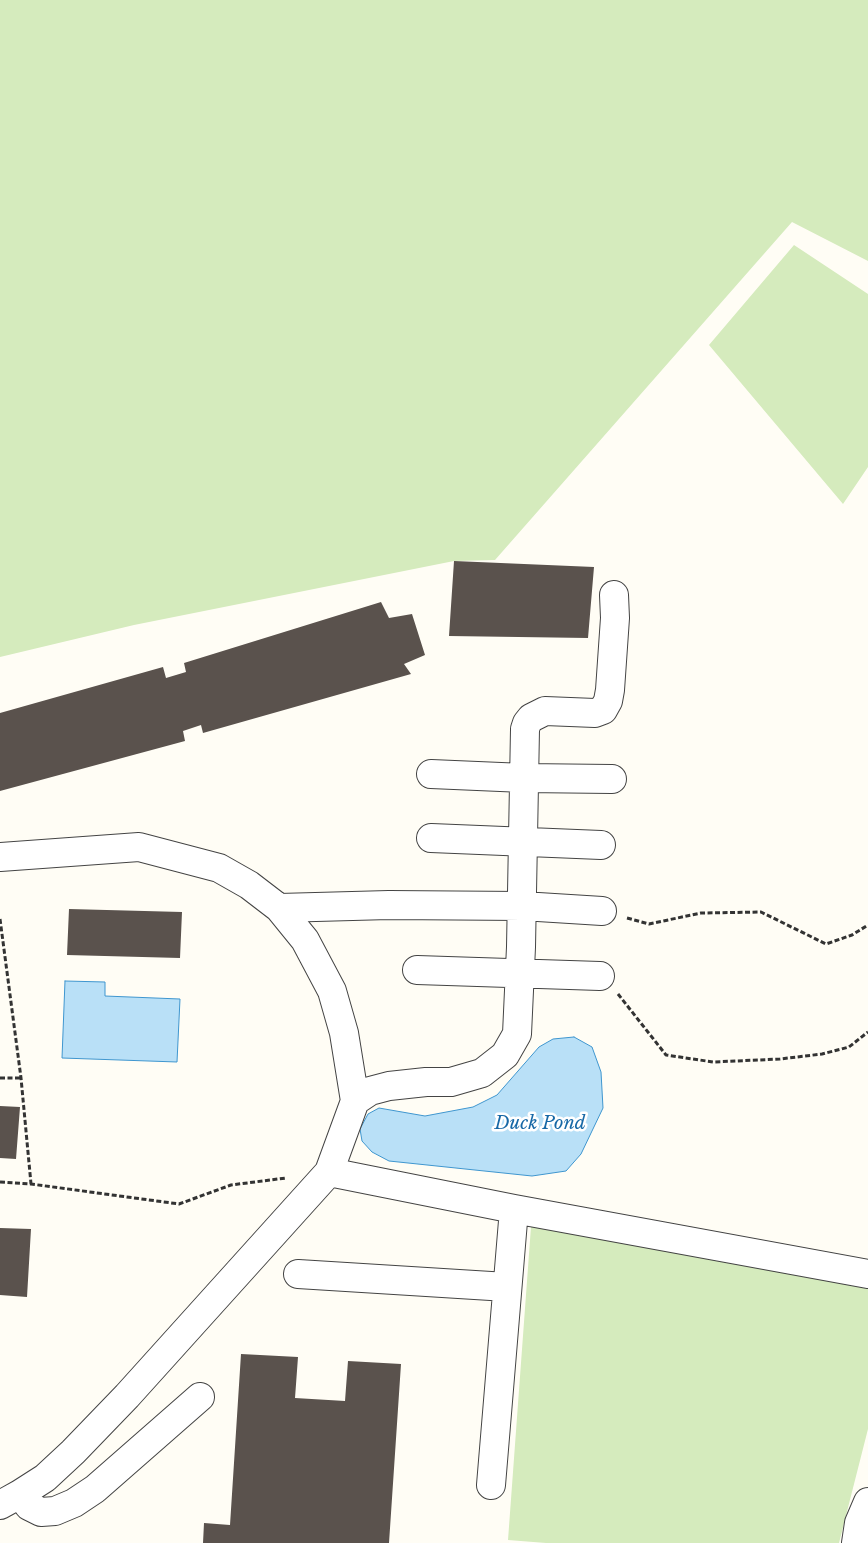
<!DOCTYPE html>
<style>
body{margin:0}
canvas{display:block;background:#fffdf5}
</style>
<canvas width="868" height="1543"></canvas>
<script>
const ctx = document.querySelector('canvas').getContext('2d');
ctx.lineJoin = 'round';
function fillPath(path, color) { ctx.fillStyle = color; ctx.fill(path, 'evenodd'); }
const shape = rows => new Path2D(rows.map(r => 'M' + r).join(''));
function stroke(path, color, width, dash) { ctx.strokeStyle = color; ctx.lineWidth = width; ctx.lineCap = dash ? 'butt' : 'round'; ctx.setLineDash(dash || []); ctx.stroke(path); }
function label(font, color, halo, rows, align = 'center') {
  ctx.font = font + ' "Libre Baskerville",serif'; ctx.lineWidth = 5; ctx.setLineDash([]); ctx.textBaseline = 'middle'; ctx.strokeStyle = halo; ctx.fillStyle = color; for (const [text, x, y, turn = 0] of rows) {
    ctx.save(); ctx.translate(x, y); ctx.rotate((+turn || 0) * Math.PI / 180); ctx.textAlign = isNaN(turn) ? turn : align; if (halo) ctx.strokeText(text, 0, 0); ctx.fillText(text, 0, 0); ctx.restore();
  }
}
const green = shape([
 [0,0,868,0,868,261,792,222,495,560,454,561,134,625,0,657],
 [794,245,868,294,868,467,843,504,709,345],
 [532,1213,868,1287,868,1429,839,1543,546,1543,508,1540]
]);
const water = shape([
 [65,981,105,982,105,996,180,999,177,1062,62,1058,65,981],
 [574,1037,592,1047,601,1072,603,1108,581,1154,566,1171,532,1176,389,1161,372,1152,362,1141,360,1129,368,1114,379,1108,425,1116,473,1107,497,1095,539,1047,553,1039,574,1037]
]);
const building = shape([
 [454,561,594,567,588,638,449,636],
 [381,602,389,618,412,614,425,655,404,664,411,674,203,733,201,725,183,731,185,741,0,791,0,713,163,667,166,678,186,672,184,663],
 [69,909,182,912,180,958,67,955],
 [0,1106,20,1107,16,1159,0,1158],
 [0,1228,31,1229,27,1297,0,1295],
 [241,1354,298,1357,295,1398,345,1401,348,1361,401,1364,389,1543,203,1543,204,1523,230,1525]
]);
const path = shape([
 [627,918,649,924,701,913,761,912,826,944,852,935,868,925],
 [0,919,21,1078,31,1184],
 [618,994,666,1055,713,1062,780,1059,822,1054,849,1047,868,1032],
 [0,1078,21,1078],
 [0,1182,31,1184,179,1204,231,1185,286,1178]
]);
const minor = shape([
 [431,774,524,778,612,779],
 [431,838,601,845],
 [0,857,139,847,219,868,249,885,279,908,305,940,332,991,344,1033,355,1101,329,1172,127,1396,73,1452,45,1478,20,1494,0,1505],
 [279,908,389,905,522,906,602,911],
 [417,970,600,976],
 [355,1101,370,1091,389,1086,426,1082,451,1082,482,1073,505,1055,517,1034,521,947,525,729,527,723,531,718,545,711,595,713,603,710,608,701,610,690,615,618,614,595],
 [329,1172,514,1209,868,1274],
 [298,1274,507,1287],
 [491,1485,514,1209],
 [20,1494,29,1506,41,1512,55,1511,74,1503,95,1489,200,1397],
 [856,1543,859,1523,868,1502]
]);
const waterNames = [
 ["Duck Pond",540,1124]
];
fillPath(green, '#d5ebbd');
fillPath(water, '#b9e0f7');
stroke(water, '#3f96cf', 1);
fillPath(building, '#5a524d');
stroke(minor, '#444', 30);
stroke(path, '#333', 3, [5, 2.5]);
stroke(minor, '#fff', 28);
label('italic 18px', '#1768a6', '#fff', waterNames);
</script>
